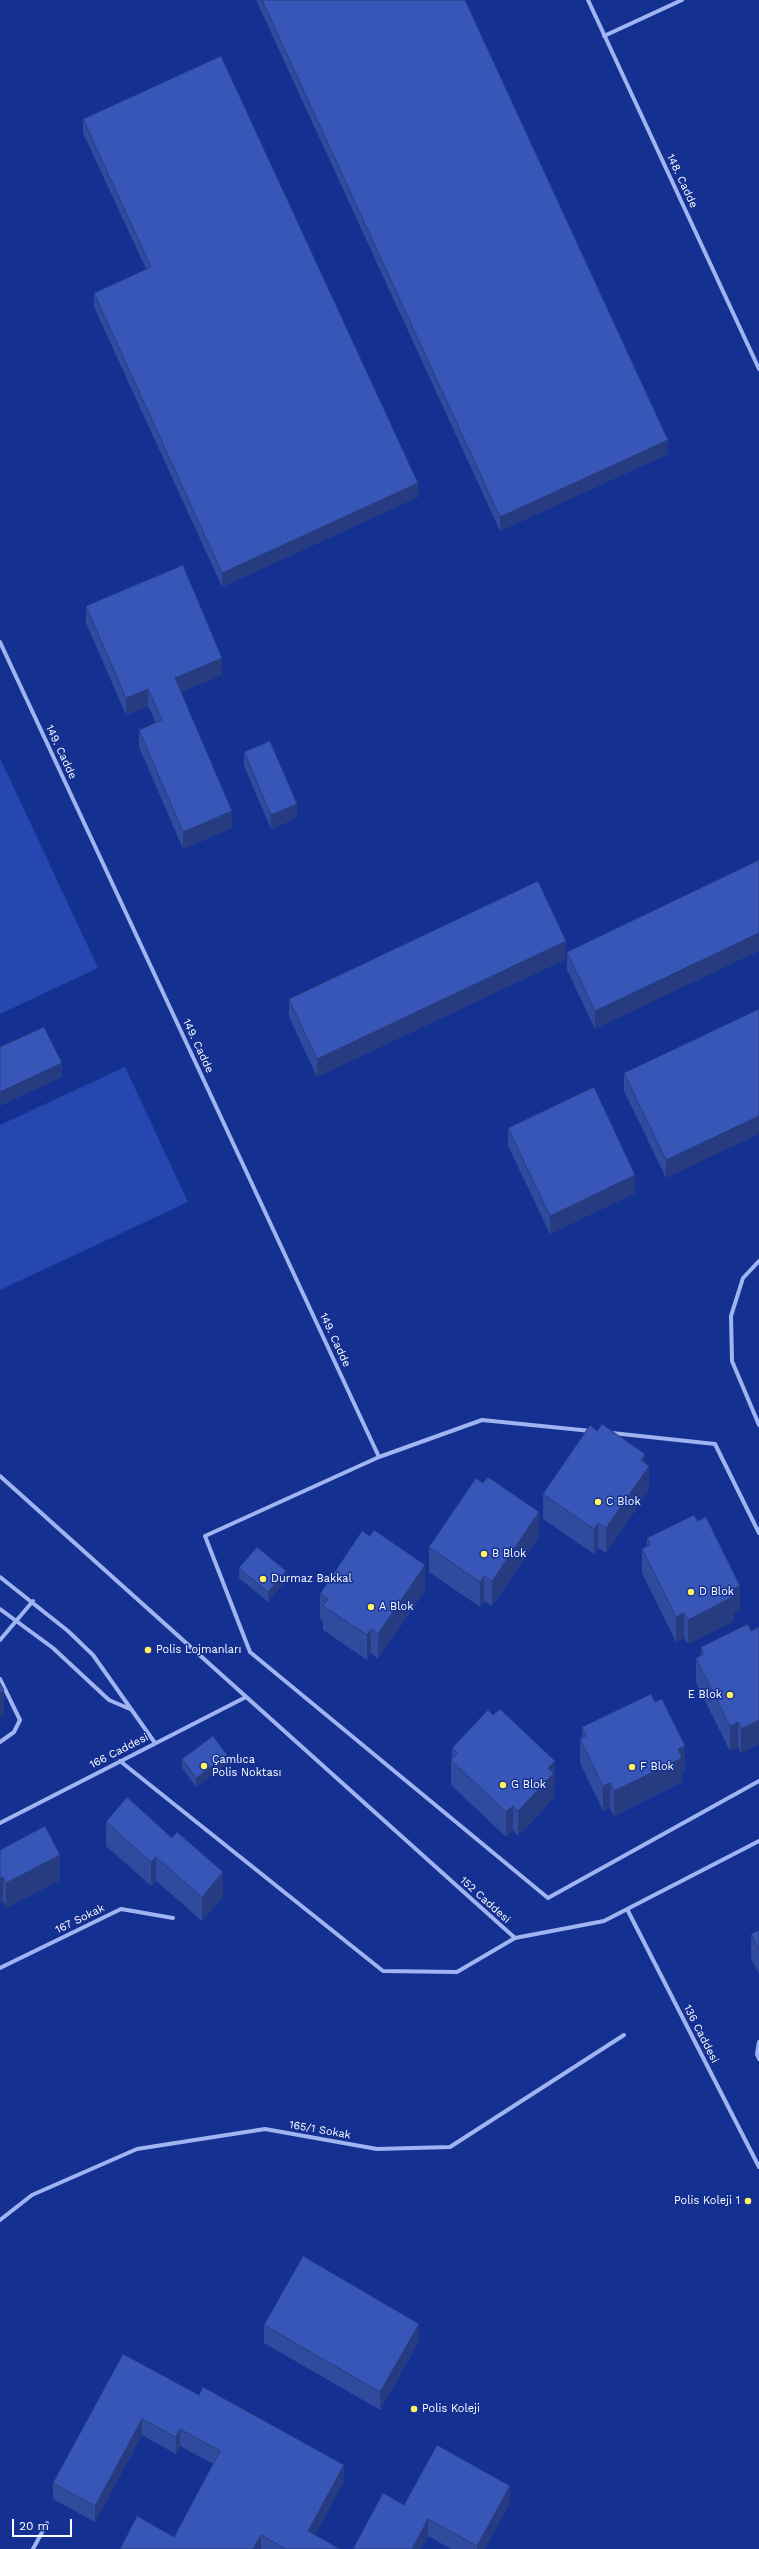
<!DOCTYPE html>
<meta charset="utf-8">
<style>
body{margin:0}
#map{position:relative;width:759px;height:2549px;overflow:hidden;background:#143090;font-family:"Work Sans",sans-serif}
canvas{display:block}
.scale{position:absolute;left:12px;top:2519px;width:60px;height:18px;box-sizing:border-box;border:2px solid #fff;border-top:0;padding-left:5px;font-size:12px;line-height:14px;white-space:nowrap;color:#fff;-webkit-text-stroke:3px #143090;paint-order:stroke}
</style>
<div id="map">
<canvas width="759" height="2549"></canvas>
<div class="scale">20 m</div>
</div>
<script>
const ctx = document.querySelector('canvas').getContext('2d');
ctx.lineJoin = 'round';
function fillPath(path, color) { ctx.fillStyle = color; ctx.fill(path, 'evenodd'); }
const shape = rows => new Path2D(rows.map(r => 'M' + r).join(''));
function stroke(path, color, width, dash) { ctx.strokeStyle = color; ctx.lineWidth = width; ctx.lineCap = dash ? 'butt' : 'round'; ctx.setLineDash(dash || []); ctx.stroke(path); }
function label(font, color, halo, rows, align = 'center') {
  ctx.font = font + ' "Work Sans",sans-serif'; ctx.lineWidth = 3; ctx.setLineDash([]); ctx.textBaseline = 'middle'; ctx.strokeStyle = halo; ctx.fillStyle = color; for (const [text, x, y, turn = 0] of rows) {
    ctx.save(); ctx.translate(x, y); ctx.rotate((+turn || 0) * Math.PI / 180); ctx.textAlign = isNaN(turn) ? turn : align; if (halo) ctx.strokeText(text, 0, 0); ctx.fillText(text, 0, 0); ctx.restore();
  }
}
const green = shape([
 [0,758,98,968,0,1014],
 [125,1067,188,1202,0,1290,0,1125]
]);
const minor = shape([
 [588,0,759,369],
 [604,36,682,0],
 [0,642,379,1457],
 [759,1261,743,1278,731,1316,732,1361,759,1425],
 [591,1431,482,1420,379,1457,205,1536,250,1652,548,1898,759,1781],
 [612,1433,715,1444,759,1533],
 [0,1476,515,1938,604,1921,759,1841],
 [0,1577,68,1631,93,1655,155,1743],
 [0,1609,53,1648,109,1700,130,1709],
 [0,1640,33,1601],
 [0,1679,20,1720,14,1732,0,1742],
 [120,1761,383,1971,457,1972,515,1938],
 [0,1823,246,1697],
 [627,1909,759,2167],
 [0,1968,121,1909,173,1918],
 [759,2042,757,2054,759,2059],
 [0,2220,32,2195,137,2149,265,2129,377,2149,450,2147,624,2035],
 [33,2549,47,2523]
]);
const wall = shape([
 [256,0,465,0,668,454,500,531],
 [83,119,418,497,222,587,94,307,94,293,146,269,83,133],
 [86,606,222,675,181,692,232,828,183,849,139,747,139,730,156,723,148,706,126,715,86,623],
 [244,752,297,818,271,829,244,766],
 [759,860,595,1029,567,970,567,952],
 [566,959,317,1077,289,1017,289,999],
 [759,1009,666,1178,624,1091,624,1073],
 [508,1128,635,1193,550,1234,508,1146],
 [645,1463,649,1490,606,1553,598,1548,594,1554,543,1519,543,1494],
 [539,1537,492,1606,484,1601,480,1607,429,1572,429,1547],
 [647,1538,740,1610,734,1613,734,1621,688,1644,684,1638,676,1642,642,1573,642,1549,647,1546],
 [239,1568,286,1580,268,1602,239,1578],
 [425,1590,378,1659,371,1653,367,1660,323,1630,323,1621,320,1619,320,1594],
 [748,1624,741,1753,738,1747,730,1751,696,1683,696,1658,701,1655,701,1647],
 [582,1727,685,1771,682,1772,682,1782,614,1816,610,1808,603,1811,580,1763,580,1739,582,1738],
 [452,1748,555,1786,554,1787,554,1798,518,1836,513,1830,506,1837,451,1785,451,1760,452,1759],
 [182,1759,227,1764,196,1787,182,1768],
 [106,1822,172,1838,223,1897,202,1921,156,1881,151,1886,106,1846],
 [0,1850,60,1880,6,1908,3,1901,0,1903],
 [759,1930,759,1974,751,1959,751,1934],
 [264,2325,419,2341,380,2410,264,2343],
 [123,2354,344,2481,315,2535,340,2549,120,2549,174,2537,213,2464,180,2446,176,2454,142,2435,95,2522,53,2499,53,2483],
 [510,2502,485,2549,451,2549,428,2536,421,2549,353,2549,404,2505]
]);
const shadedWall = shape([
 [668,440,668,454,500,531,500,517],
 [418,483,418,497,222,587,222,573],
 [222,658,222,675,175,695,175,678],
 [148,689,148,706,126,715,126,698],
 [297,804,297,818,271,829,271,815],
 [232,811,232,828,183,849,183,832],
 [759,933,759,951,595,1029,595,1011],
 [566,941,566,959,317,1077,317,1059],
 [62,1063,62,1077,0,1106,0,1092],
 [759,1116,759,1134,666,1178,666,1160],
 [635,1175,635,1193,550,1234,550,1216],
 [645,1454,645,1471,649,1466,649,1490,606,1553,606,1528,641,1460],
 [539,1512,539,1537,492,1606,492,1581],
 [598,1523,598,1548,594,1554,594,1529],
 [425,1565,425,1590,378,1659,378,1634],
 [286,1571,286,1580,268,1602,268,1592],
 [484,1576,484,1601,480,1607,480,1582],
 [740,1586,740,1610,734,1613,734,1621,688,1644,688,1620,731,1590],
 [684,1613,684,1638,676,1642,676,1617],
 [371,1629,371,1653,367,1660,367,1635],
 [4,1690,4,1715,0,1717,0,1693],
 [759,1720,759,1745,741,1753,741,1729],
 [738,1722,738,1747,730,1751,730,1726],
 [685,1746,685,1771,682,1772,682,1782,614,1816,614,1791,678,1749],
 [227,1755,227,1764,196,1787,196,1778],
 [555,1761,555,1786,554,1787,554,1798,518,1836,518,1811,548,1768],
 [610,1783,610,1808,603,1811,603,1786],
 [513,1806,513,1830,506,1837,506,1812],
 [60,1855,60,1880,6,1908,6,1883],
 [156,1857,156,1881,151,1886,151,1862],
 [223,1872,223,1897,202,1921,202,1897],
 [3,1877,3,1901,0,1903,0,1878],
 [419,2324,419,2341,380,2410,380,2392],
 [142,2419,142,2435,95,2522,95,2506],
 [180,2429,180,2446,176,2454,176,2437],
 [344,2465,344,2481,308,2548,308,2531],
 [510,2486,510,2502,485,2549,477,2549,477,2546],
 [428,2519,428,2536,421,2549,412,2549],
 [261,2535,261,2549,253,2549]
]);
const building = shape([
 [262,0,465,0,668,440,500,517,262,0],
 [221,56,418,483,222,573,94,293,151,267,83,119,221,56],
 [183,565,222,658,175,678,232,811,183,832,139,730,162,720,148,689,126,698,86,606,183,565],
 [270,741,297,804,271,815,244,752,270,741],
 [759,860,759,933,595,1011,567,952,759,860],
 [538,881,566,941,317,1059,289,999,538,881],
 [759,1009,759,1116,666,1160,624,1073,759,1009],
 [44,1027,62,1063,0,1092,0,1047,44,1027],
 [594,1087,635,1175,550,1216,508,1128,594,1087],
 [602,1424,645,1454,641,1460,649,1466,606,1528,598,1523,594,1529,543,1494,590,1425,597,1431,602,1424],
 [488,1477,539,1512,492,1581,484,1576,480,1582,429,1547,476,1478,483,1483,488,1477],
 [694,1515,698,1521,706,1517,740,1586,731,1590,734,1596,688,1620,684,1613,676,1617,642,1549,650,1545,647,1538,694,1515],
 [374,1530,425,1565,378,1634,371,1629,367,1635,323,1606,328,1599,320,1594,362,1531,370,1536,374,1530],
 [257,1547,286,1571,268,1592,239,1568,257,1547],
 [748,1624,751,1631,759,1627,759,1720,741,1729,738,1722,730,1726,696,1658,704,1654,701,1647,748,1624],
 [0,1683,4,1690,0,1693,0,1683],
 [651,1694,655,1702,662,1699,685,1746,678,1749,682,1758,614,1791,610,1783,603,1786,580,1739,586,1736,582,1727,651,1694],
 [500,1709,555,1761,548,1768,554,1773,518,1811,513,1806,506,1812,451,1760,457,1753,452,1748,488,1710,493,1715,500,1709],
 [213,1736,227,1755,196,1778,182,1759,213,1736],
 [127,1797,172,1838,177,1832,223,1872,202,1897,156,1857,151,1862,106,1822,127,1797],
 [45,1826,60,1855,6,1883,3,1877,0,1878,0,1850,45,1826],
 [759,1930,759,1949,751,1934,759,1930],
 [303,2256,419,2324,380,2392,264,2325,303,2256],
 [123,2354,199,2395,203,2387,344,2465,308,2531,340,2549,286,2549,261,2535,253,2549,120,2549,137,2516,174,2537,220,2451,180,2429,176,2437,142,2419,95,2506,53,2483,123,2354],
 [437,2445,510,2486,477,2546,428,2519,412,2549,353,2549,383,2493,404,2505,437,2445]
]);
const markers = [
 [598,1502,4,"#fff360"],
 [484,1554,4,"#fff360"],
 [263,1579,4,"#fff360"],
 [691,1592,4,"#fff360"],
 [371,1607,4,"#fff360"],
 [148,1650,4,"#fff360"],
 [730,1695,4,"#fff360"],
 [204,1766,4,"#fff360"],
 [632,1767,4,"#fff360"],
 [503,1785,4,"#fff360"],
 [748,2201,4,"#fff360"],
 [414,2409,4,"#fff360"]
];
const streetNames = [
 ["148. Cadde",682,181,65],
 ["149. Cadde",61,752,65],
 ["149. Cadde",198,1046,65],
 ["149. Cadde",335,1340,65],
 ["166 Caddesi",119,1751,-27],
 ["152 Caddesi",485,1900,42],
 ["167 Sokak",80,1919,-26],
 ["136 Caddesi",701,2034,63],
 ["165/1 Sokak",320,2130,10]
];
const poiNames = [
 ["C Blok",606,1502],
 ["B Blok",492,1554],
 ["Durmaz Bakkal",271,1579],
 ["D Blok",699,1592],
 ["A Blok",379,1607],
 ["Polis Lojmanları",156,1650],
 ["E Blok",722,1695,"right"],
 ["Çamlıca",212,1760],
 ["Polis Noktası",212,1773],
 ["F Blok",640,1767],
 ["G Blok",511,1785],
 ["Polis Koleji 1",740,2201,"right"],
 ["Polis Koleji",422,2409]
];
fillPath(green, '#2647af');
stroke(minor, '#a0b4f1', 4);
fillPath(wall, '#304a9d');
fillPath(shadedWall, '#273c80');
fillPath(building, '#3856b7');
stroke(building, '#273c80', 1);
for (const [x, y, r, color] of markers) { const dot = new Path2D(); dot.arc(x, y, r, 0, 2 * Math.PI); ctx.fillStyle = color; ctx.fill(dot); stroke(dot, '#143090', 1.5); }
label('11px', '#fff', '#143090', streetNames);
label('11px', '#fff', '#143090', poiNames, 'left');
</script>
